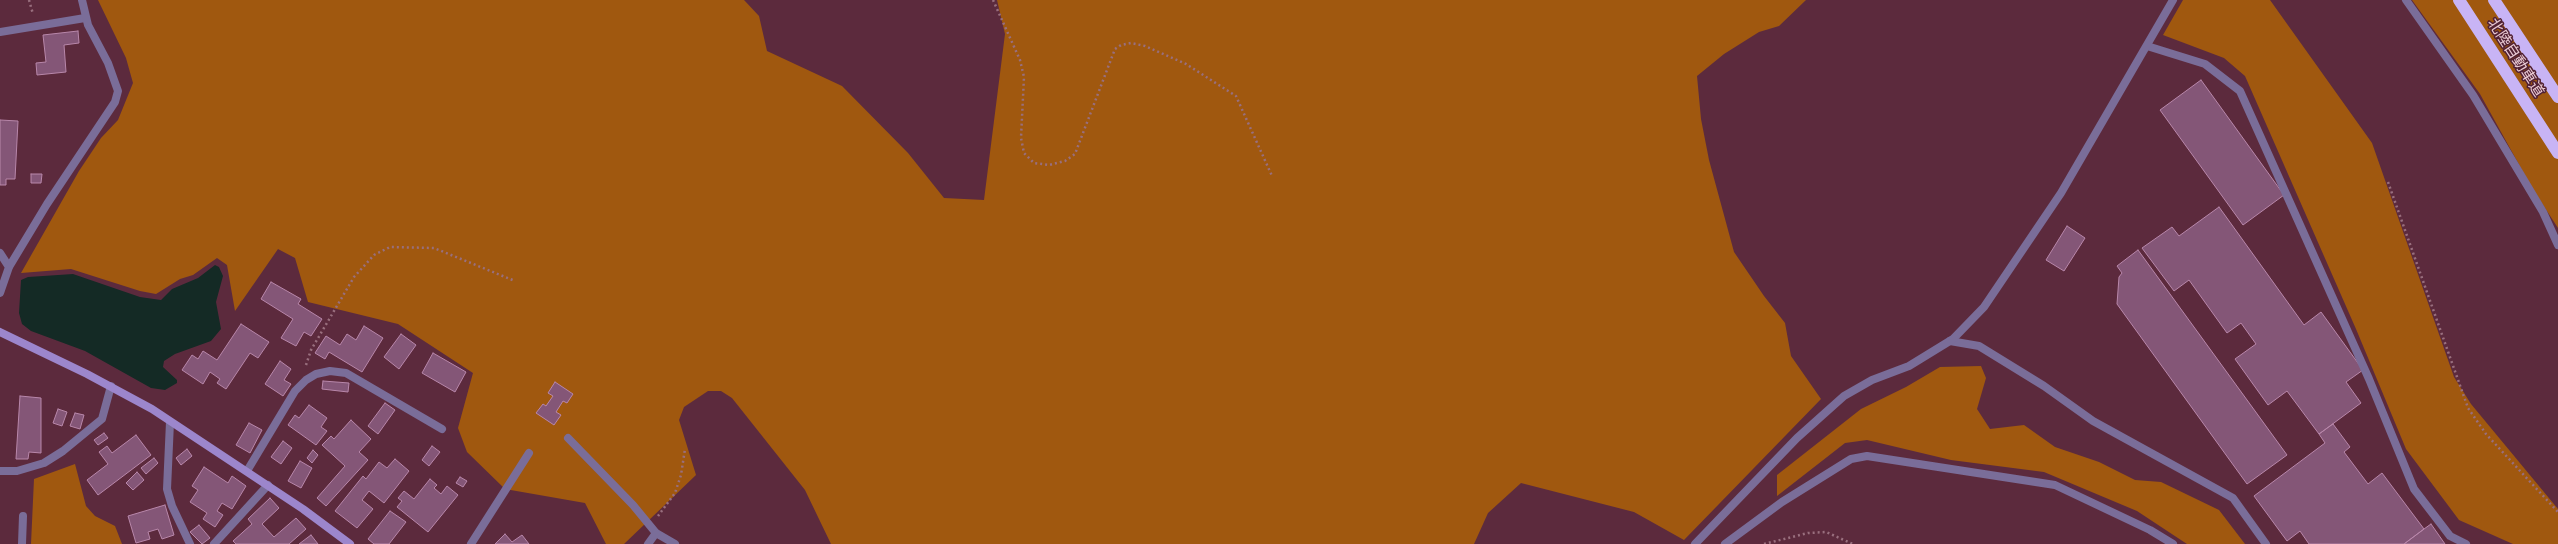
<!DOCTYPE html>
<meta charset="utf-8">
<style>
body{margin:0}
canvas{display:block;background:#5c2a3d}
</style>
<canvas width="2558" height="544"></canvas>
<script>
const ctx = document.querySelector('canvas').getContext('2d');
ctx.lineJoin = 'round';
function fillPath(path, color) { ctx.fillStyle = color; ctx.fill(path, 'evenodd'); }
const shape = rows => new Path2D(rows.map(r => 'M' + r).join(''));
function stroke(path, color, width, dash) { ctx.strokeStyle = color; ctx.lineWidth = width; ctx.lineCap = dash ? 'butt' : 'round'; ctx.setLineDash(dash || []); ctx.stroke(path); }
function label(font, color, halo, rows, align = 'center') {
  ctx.font = font + ' "Sofia Sans Condensed","Noto Sans JP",sans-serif'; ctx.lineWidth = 3; ctx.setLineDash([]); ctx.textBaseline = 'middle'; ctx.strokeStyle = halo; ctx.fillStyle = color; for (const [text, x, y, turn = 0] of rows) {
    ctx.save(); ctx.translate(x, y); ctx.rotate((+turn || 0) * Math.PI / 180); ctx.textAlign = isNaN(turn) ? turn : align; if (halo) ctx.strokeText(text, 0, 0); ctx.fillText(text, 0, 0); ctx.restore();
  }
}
const forest = shape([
 [98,0,744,0,759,16,767,51,842,86,908,153,944,198,984,200,1005,34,997,0,1806,0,1779,26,1759,32,1724,54,1697,76,1701,119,1709,160,1734,252,1764,296,1785,323,1791,356,1821,399,1684,540,1634,512,1521,483,1488,513,1474,544,831,544,805,490,732,398,721,391,708,391,684,407,679,420,696,475,624,544,606,544,585,503,505,489,467,452,458,428,473,373,398,324,308,302,295,258,278,249,235,311,227,265,217,258,193,275,180,279,156,294,140,291,71,269,21,273,79,171,101,138,118,120,133,83,126,58],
 [2183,0,2270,0,2372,143,2454,377,2471,404,2558,509,2558,544,2513,544,2459,520,2406,449,2356,329,2245,76,2224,58,2163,35],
 [2412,0,2558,0,2558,228,2532,188,2480,94],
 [1981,366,1986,378,1977,409,1990,429,2024,425,2055,447,2099,462,2135,480,2161,482,2219,510,2245,544,2187,544,2137,511,2044,472,1951,460,1867,440,1845,443,1777,496,1777,475,1861,409,1906,387,1940,367],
 [75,464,86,506,95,516,115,526,122,544,31,544,34,479]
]);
const water = shape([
 [215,265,219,267,223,276,216,302,221,329,211,341,175,354,164,361,163,367,177,380,177,383,165,390,151,388,85,351,31,331,22,324,19,313,21,280,28,277,73,274,140,297,161,300,172,289,198,278]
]);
const building = shape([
 [78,31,79,43,64,45,66,72,37,75,36,63,46,62,43,35,78,31],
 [2201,80,2284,195,2243,225,2160,110,2201,80],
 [0,120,18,121,15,179,6,179,6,185,0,185,0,120],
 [31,174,42,174,41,183,31,183,31,174],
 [2219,207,2304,325,2321,312,2363,370,2346,382,2361,403,2319,434,2287,391,2268,405,2235,359,2256,344,2241,323,2227,333,2189,280,2174,291,2142,248,2172,227,2179,236,2219,207],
 [2067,226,2085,238,2064,271,2046,260,2067,226],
 [2138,250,2287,455,2247,484,2117,304,2119,277,2122,273,2117,266,2138,250],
 [271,282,301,299,298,304,322,319,311,336,304,332,296,346,281,338,293,319,261,299,271,282],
 [241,324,269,342,258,358,250,353,226,389,217,383,220,379,210,372,203,384,182,370,192,355,198,359,203,351,217,360,241,324],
 [364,326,383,338,362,372,329,352,325,359,315,353,326,336,340,345,347,334,356,340,364,326],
 [401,334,416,345,399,369,384,357,401,334],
 [433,353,466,372,455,392,422,373,433,353],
 [280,361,291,369,284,380,291,384,283,396,265,384,280,361],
 [323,381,349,383,348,392,322,389,323,381],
 [555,382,573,394,567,403,563,401,556,412,561,415,554,425,536,413,543,404,546,406,553,396,548,393,555,382],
 [20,396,41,398,41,453,29,452,28,459,16,459,20,396],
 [385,403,395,410,378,434,368,426,385,403],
 [309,405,327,418,321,427,327,431,316,445,288,425,295,415,299,418,309,405],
 [58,409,67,412,62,426,53,423,58,409],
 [75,413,84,415,80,429,70,426,75,413],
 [351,420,371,439,359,452,368,460,326,506,317,498,345,466,322,445,331,436,334,439,351,420],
 [249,423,262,430,250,453,236,445,249,423],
 [2333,424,2350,447,2344,452,2368,484,2382,473,2424,529,2404,544,2309,544,2300,531,2287,541,2254,496,2325,443,2319,434,2333,424],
 [104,433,108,438,98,445,94,440,104,433],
 [136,435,151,455,98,495,87,480,108,464,99,452,107,446,112,453,136,435],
 [283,441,292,448,281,464,271,457,283,441],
 [432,446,440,452,429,466,422,460,432,446],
 [187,449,192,456,181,465,176,458,187,449],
 [313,450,318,455,312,463,307,458,313,450],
 [154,458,158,463,146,474,141,468,154,458],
 [395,459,409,471,384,503,369,491,362,500,373,509,357,528,335,511,363,476,366,479,379,462,387,468,395,459],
 [300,461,312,468,301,488,288,481,300,461],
 [204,467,228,483,232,476,246,486,232,509,222,503,217,511,223,515,215,527,203,519,207,513,190,502,198,490,192,486,204,467],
 [137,472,144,480,133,490,126,483,137,472],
 [460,477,467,481,463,487,456,483,460,477],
 [430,479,437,485,434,488,441,494,447,486,458,495,428,532,397,507,402,501,398,498,404,491,414,499,430,479],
 [270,498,279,508,262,524,274,537,296,518,306,529,289,544,236,544,233,541,252,524,248,519,270,498],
 [165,505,174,535,162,539,158,529,148,532,150,539,136,543,128,516,165,505],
 [390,511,406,522,389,544,374,544,368,539,390,511],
 [2431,524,2445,544,2404,544,2424,529,2431,524],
 [199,525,210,538,202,544,190,532,199,525],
 [505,534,512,542,522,535,529,544,495,544,505,534],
 [311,535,318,544,299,544,311,535]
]);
const path = shape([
 [29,0,33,14],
 [993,0,1020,60,1024,77,1021,138,1024,153,1034,163,1049,165,1065,161,1075,154,1115,49,1121,45,1131,43,1145,46,1186,64,1236,96,1272,176],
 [2388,182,2468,408,2486,434,2558,512],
 [306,365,311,350,354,277,374,255,390,247,434,248,515,281],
 [658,516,675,493,681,475,685,449],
 [1764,544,1808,533,1826,532,1853,544]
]);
const lane = shape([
 [0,32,85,18],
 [2147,46,2205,64,2240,91,2369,379,2414,489,2450,536,2466,544],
 [1950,341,1979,346,2044,386,2093,421,2233,498,2266,544],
 [568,438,633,505,656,533,675,544],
 [22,544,23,516],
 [471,544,529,453]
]);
const street = shape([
 [2406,0,2473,95,2543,212,2558,245],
 [0,253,9,267],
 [0,293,9,267,47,204,115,102,118,91,108,63,88,25,82,0],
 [170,422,167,489,172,506,190,544],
 [0,471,17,471,44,463,63,451,102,419,111,386],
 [247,471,295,391,306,380,316,374,330,371,346,373,442,429],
 [214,544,268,485],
 [648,544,656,533],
 [1695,544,1797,438,1844,396,1872,380,1909,366,1953,339,1984,307,2061,193,2173,0],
 [1725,544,1782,502,1851,459,1867,456,2055,485,2150,530,2173,544]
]);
const secondary = shape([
 [0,332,87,374,152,409,303,509,350,544]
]);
const highway = shape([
 [2459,0,2558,153],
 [2494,0,2558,97]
]);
const streetNames = [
 ["北陸自動車道",2515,58,57]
];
fillPath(forest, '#a0580f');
fillPath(water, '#142a25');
fillPath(building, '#845677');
stroke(building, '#b887aa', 1);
stroke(path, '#996f7e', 2.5, [2, 3]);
stroke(lane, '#7a6d99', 8);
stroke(street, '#7a6d99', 8);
stroke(secondary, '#9c86cc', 8);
stroke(highway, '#c8b4f5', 12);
label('15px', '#eacad3', '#502033', streetNames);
</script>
